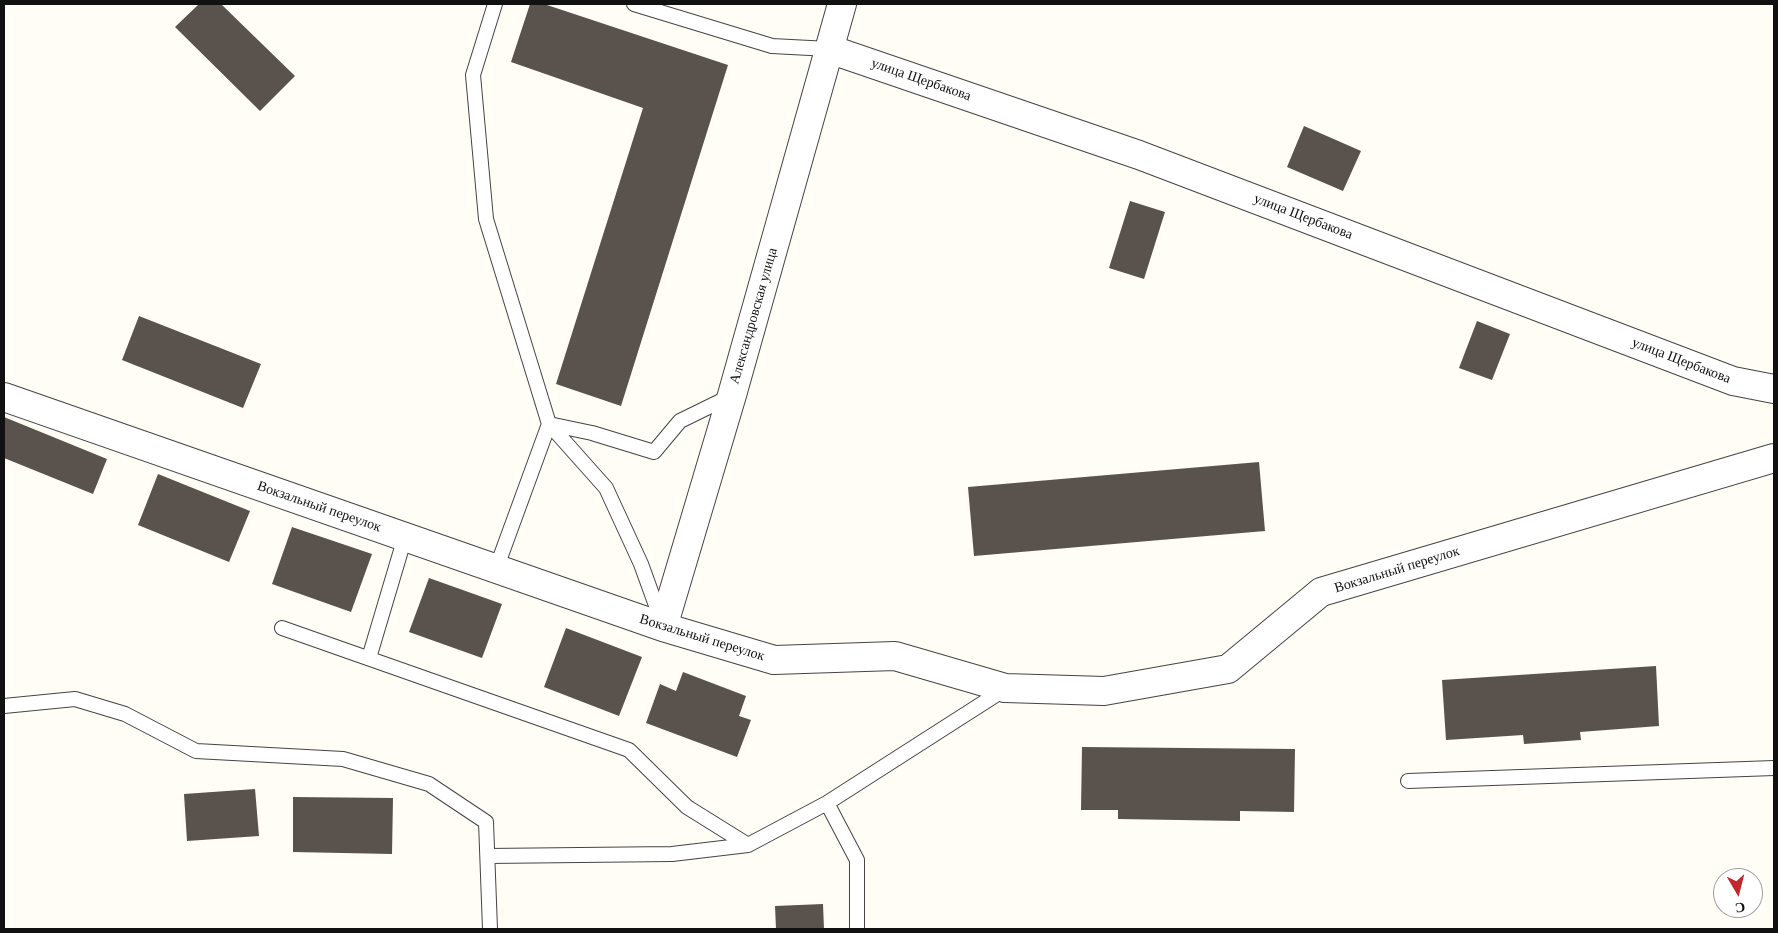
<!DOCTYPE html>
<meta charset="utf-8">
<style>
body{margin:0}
#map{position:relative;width:1778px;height:933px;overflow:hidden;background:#fffdf5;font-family:Georgia,serif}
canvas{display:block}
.frame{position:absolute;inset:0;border:5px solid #111;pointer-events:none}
.north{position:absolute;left:1713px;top:868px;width:50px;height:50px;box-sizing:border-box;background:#fff;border:1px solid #a0a0a0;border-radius:50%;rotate:172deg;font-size:14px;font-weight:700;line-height:20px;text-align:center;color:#111}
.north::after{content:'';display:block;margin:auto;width:18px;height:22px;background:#c4262e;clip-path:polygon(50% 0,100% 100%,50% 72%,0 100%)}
</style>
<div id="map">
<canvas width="1778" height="933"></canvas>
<div class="frame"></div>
<div class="north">С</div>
</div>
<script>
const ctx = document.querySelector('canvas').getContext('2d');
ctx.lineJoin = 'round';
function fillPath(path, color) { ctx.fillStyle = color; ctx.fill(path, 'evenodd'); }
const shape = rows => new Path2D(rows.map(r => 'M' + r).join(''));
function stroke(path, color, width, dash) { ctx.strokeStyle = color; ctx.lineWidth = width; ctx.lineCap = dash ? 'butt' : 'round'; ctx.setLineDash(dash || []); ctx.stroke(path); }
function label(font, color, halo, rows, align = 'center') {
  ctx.font = font + ' Georgia,serif'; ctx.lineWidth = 5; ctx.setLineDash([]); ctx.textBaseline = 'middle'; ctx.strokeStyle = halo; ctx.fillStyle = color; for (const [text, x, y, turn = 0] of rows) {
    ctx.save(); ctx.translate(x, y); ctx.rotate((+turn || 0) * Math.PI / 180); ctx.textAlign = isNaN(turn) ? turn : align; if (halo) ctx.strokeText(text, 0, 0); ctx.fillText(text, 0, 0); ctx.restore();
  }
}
const building = shape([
 [199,4,221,4,295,76,260,111,175,27],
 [530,4,544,4,728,65,621,406,556,384,643,108,511,62],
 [1304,126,1361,151,1343,191,1287,167],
 [1130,201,1165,212,1144,279,1109,268],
 [139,316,261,364,243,408,122,360],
 [1477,321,1510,334,1492,380,1459,368],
 [4,417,107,459,93,494,4,458],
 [1259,462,1265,531,974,556,968,487],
 [158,474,250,511,229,562,138,525],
 [292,527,372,554,351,612,272,584],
 [429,578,502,604,482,658,409,632],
 [566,628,642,657,619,716,544,687],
 [1656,666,1659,726,1580,732,1581,740,1524,744,1523,735,1446,740,1442,680],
 [683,672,746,696,739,716,751,720,737,757,646,723,660,684,676,691],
 [1082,747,1295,749,1294,812,1240,811,1240,821,1118,819,1118,810,1081,810],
 [255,789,259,836,187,841,184,794],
 [293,797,393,798,392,854,293,852],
 [823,904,824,929,776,929,775,906]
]);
const lane = shape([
 [495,4,473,75,486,219,549,424,606,488,641,564,662,622],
 [634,4,772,46,829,49],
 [496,569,549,424,592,433,654,452,680,421,731,396],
 [282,628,629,750,687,807,748,845],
 [369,658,405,537],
 [4,706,75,699,125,714,196,751,343,759,429,784,486,822,490,929],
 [1408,781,1774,768],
 [827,803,857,860,857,929],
 [488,856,672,854,748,845,827,803,1005,689]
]);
const street = shape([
 [829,49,1139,155,1733,381,1774,389],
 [4,397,663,627,774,660,895,656,1005,688,1104,691,1228,669,1321,592,1774,458],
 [663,627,732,395,842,4]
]);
const streetNames = [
 ["улица Щербакова",921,80,19],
 ["улица Щербакова",1303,217,21],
 ["Александровская улица",754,316,-74],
 ["улица Щербакова",1681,361,21],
 ["Вокзальный переулок",319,507,19],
 ["Вокзальный переулок",1397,570,-17],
 ["Вокзальный переулок",702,638,17]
];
fillPath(building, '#5a524d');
stroke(lane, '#444', 16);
stroke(street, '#444', 30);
stroke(lane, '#fff', 14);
stroke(street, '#fff', 28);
label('14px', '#111', '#fff', streetNames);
</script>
